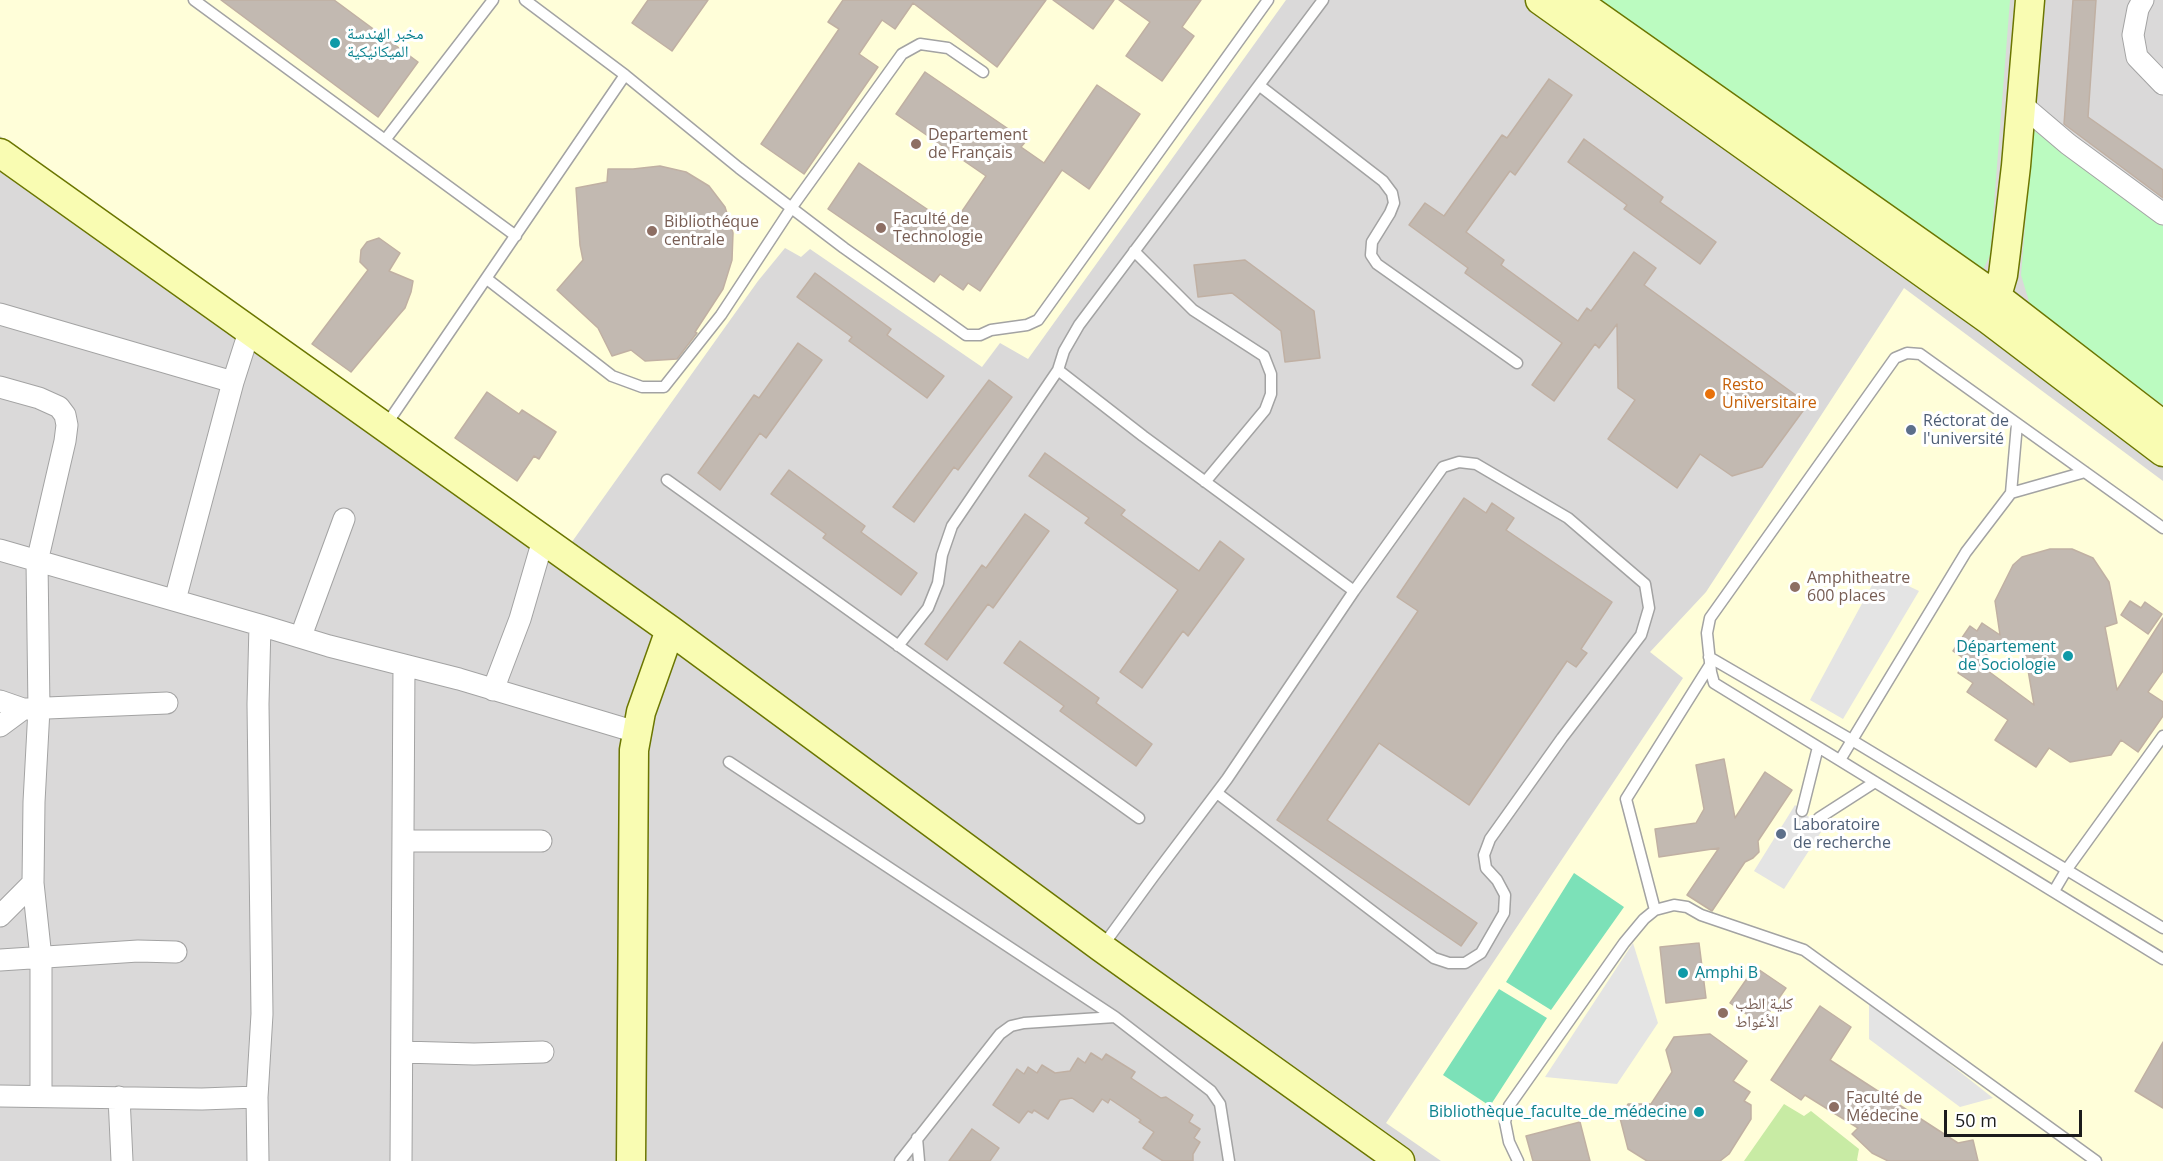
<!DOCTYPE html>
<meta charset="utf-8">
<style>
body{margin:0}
#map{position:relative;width:2163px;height:1161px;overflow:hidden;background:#eeeae1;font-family:"Open Sans",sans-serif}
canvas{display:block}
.scale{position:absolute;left:1944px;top:1110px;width:138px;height:27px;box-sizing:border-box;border:3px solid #1c1c1c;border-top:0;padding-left:8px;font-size:18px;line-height:21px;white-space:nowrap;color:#1c1c1c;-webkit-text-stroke:4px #fff;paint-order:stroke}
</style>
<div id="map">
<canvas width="2163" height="1161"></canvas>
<div class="scale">50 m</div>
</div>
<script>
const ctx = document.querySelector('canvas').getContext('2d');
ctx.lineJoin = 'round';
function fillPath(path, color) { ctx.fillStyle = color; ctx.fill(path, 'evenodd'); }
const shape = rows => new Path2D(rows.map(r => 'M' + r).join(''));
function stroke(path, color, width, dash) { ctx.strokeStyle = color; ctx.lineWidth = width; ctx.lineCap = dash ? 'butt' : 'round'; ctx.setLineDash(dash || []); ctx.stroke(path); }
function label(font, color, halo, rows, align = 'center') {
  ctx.font = font + ' "Open Sans","Noto Naskh Arabic",sans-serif'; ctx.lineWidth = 6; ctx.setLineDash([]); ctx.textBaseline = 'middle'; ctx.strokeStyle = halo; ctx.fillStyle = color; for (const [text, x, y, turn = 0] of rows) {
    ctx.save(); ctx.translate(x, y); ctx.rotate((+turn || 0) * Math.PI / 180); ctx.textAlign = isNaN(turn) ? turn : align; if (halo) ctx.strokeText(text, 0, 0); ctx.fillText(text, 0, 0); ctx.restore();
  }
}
const residential = shape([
 [0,0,2163,0,2163,1161,0,1161]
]);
const education = shape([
 [0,0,1286,0,1028,359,1000,343,982,367,810,249,801,257,785,248,758,281,569,546,0,136],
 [1904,288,2163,481,2163,1161,1441,1161,1386,1123,1683,678,1650,652,1706,592]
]);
const grass = shape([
 [1784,1104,1804,1116,1811,1111,1859,1149,1857,1160,1858,1161,1744,1161]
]);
const park = shape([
 [1595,0,2010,0,1990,255,1984,268,1975,270],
 [2033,130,2163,226,2163,405,2031,308,2021,275]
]);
const pitch = shape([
 [1574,873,1624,907,1551,1010,1506,982],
 [1499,989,1547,1018,1490,1106,1443,1075]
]);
const parking = shape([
 [1879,572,1919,591,1843,719,1810,700],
 [1795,805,1823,829,1784,889,1754,871],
 [1633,943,1658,1023,1617,1084,1545,1077],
 [1869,1000,1993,1098,1960,1107,1869,1039]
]);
const building = shape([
 [221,0,334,0,418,62,378,117,221,0],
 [648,0,708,0,672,51,632,23,648,0],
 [843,0,1046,0,997,67,913,3,895,29,882,20,859,54,878,67,804,174,761,144,839,29,828,22,843,0],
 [1053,0,1114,0,1093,29,1053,0],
 [1119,0,1201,0,1182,27,1194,36,1162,81,1126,56,1150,22,1119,0],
 [2073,0,2096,0,2088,117,2163,170,2163,198,2064,124,2073,0],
 [925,72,1026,141,1021,147,1044,163,1097,85,1140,114,1089,189,1062,170,980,291,968,283,963,290,940,274,934,282,828,209,859,163,952,226,986,176,896,114,925,72],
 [1549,79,1572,95,1515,175,1510,171,1466,232,1504,260,1501,265,1578,321,1587,308,1591,311,1634,252,1656,268,1644,285,1808,404,1762,467,1732,476,1700,454,1677,488,1608,439,1635,400,1618,388,1617,324,1599,348,1595,344,1554,401,1532,385,1562,343,1465,273,1468,268,1409,225,1425,203,1444,216,1502,135,1507,138,1549,79],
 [1584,139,1663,197,1660,202,1716,242,1700,264,1624,209,1627,205,1568,162,1584,139],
 [660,166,686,172,709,186,725,207,733,233,732,260,723,289,695,332,697,333,677,359,645,361,631,350,612,356,598,328,557,290,583,260,580,245,576,188,607,182,608,169,633,169,660,166],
 [379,238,400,253,389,271,413,281,411,292,405,308,398,316,351,372,312,344,368,270,360,262,361,250,367,242,379,238],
 [1245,260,1314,311,1320,358,1285,362,1281,331,1232,293,1198,297,1194,265,1245,260],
 [815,273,891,329,887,335,944,376,927,398,849,341,852,337,797,297,815,273],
 [798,343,822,360,766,438,760,433,720,490,698,473,754,395,759,398,798,343],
 [989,380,1012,397,958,470,954,467,914,522,893,507,989,380],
 [487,392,519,414,522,410,556,432,539,459,534,456,517,481,455,438,487,392],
 [1045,453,1125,510,1121,515,1199,571,1220,541,1244,559,1188,636,1183,631,1142,688,1120,672,1178,590,1085,523,1089,518,1029,476,1045,453],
 [789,470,865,526,861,532,917,573,901,595,823,538,826,534,771,494,789,470],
 [1464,498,1486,513,1492,503,1514,518,1506,530,1612,602,1581,649,1587,653,1576,667,1567,661,1469,805,1379,743,1327,820,1477,923,1461,946,1277,820,1418,611,1397,597,1464,498],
 [1025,514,1049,531,993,608,988,604,947,660,925,644,982,565,986,568,1025,514],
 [2050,549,2072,549,2093,558,2109,582,2117,623,2105,627,2117,690,2163,618,2163,671,2148,692,2163,702,2163,716,2138,752,2121,740,2111,755,2070,762,2049,748,2036,767,1995,740,2008,720,1967,692,1973,683,1958,673,1966,660,1953,651,1970,626,1977,631,1982,623,2000,635,1995,601,2013,565,2022,557,2050,549],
 [2023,641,2034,705,1980,665,1994,645,2023,641],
 [2130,601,2141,608,2145,602,2162,614,2148,634,2121,615,2130,601],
 [1020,641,1099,698,1096,703,1152,744,1136,766,1060,711,1064,706,1004,663,1020,641],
 [1724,759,1735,818,1765,772,1792,790,1758,841,1759,852,1753,858,1745,862,1712,911,1687,895,1719,848,1659,857,1655,829,1696,823,1704,809,1696,765,1724,759],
 [1699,943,1706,998,1666,1003,1660,947,1699,943],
 [1755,967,1786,988,1761,1024,1730,1003,1755,967],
 [1820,1006,1851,1027,1830,1060,1958,1143,1973,1140,1978,1161,1888,1161,1872,1153,1852,1134,1858,1128,1805,1095,1801,1100,1771,1080,1820,1006],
 [1710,1034,1747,1061,1733,1081,1750,1092,1744,1101,1751,1105,1751,1119,1729,1154,1720,1161,1647,1161,1628,1149,1620,1118,1628,1104,1651,1104,1672,1072,1666,1050,1674,1037,1710,1034],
 [2163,1042,2163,1108,2135,1091,2163,1042],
 [1091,1053,1102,1060,1106,1054,1135,1072,1131,1078,1161,1098,1166,1097,1193,1115,1189,1122,1200,1129,1194,1138,1200,1142,1193,1154,1193,1161,1163,1161,1143,1148,1154,1132,1139,1122,1141,1120,1110,1099,1108,1103,1102,1099,1093,1112,1072,1098,1060,1100,1048,1119,1034,1110,1032,1113,1028,1111,1019,1123,993,1105,1017,1069,1024,1074,1028,1067,1037,1073,1042,1065,1055,1073,1070,1071,1078,1058,1085,1063,1091,1053],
 [1580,1122,1590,1161,1533,1161,1526,1136,1580,1122],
 [972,1129,999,1148,990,1161,949,1161,972,1129]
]);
const lane = shape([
 [194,0,516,236],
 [525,0,625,75,739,168,844,248,966,335,980,335,991,330,1027,325,1038,320,1268,0],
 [1323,0,1079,325,1064,351,1058,370,1143,436,1354,591],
 [1260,86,1383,181,1392,193,1394,203,1390,213,1372,242,1371,255,1377,264,1517,363],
 [385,140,493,0],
 [1134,251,1193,310,1264,356,1271,374,1271,394,1265,410,1205,482],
 [487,279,612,376,642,387,664,387,721,315,792,207,902,54,920,44,948,48,983,72],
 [386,425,625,75],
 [667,480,1139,818],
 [2011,493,2085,472],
 [2163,528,1920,354,1907,353,1895,358,1710,618,1707,633,1711,672,1714,683,2163,959],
 [898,646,928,608,938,583,942,555,952,526,1058,370],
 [1709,657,1850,739,2163,928],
 [1840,760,1966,552,2011,493,2017,424],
 [729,762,1115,1017,1211,1091,1220,1104,1229,1161],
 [1802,811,1818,747],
 [1819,818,1875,782],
 [2054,891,2067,869,2163,736],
 [1655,910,1626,799,1710,665],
 [1102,947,1153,877,1227,779,1354,591,1443,467,1459,462,1476,464,1568,518,1645,584,1649,608,1641,635,1562,738,1490,839,1484,855,1486,868,1497,880,1505,895,1504,913,1481,953,1465,963,1449,963,1434,958,1217,793],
 [917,1138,919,1161],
 [900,1161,1000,1034,1011,1026,1024,1023,1115,1017],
 [1518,1161,1509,1142,1505,1122,1509,1106,1624,943,1644,919,1655,910,1674,905,1687,907,1701,915,1804,950,2096,1161]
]);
const street = shape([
 [2143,0,2138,9,2133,35,2137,57,2163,84],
 [2021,104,2068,144,2163,214],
 [0,314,233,382],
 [0,387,39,398,59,407,65,415,67,425,65,441,37,562,39,709,34,802,33,883,41,958,41,1096],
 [0,550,260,625],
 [175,600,233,382,249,332],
 [301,636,344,519],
 [493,690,520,619,543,540],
 [0,701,23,709,167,703],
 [0,726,23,709],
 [403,841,541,841],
 [0,916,33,883],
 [0,960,138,951,176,952],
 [402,1052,474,1054,543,1052],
 [0,1096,202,1099,257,1097],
 [119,1097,122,1161],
 [258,1161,257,1097,262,1014,258,704,260,625,329,646,459,679,636,732],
 [401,1161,404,665]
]);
const secondary = shape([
 [1540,0,1989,320,2163,452],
 [1575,0,1997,297,2163,425],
 [0,153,670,630,1102,948,1400,1161],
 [1992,313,2003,275,2006,251,2016,166,2030,0],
 [631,1161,634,750,641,712,670,630]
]);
const markers = [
 [335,43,6,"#0f9aa8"],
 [916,144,6,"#8d6e63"],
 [881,228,6,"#8d6e63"],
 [652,231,6,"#8d6e63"],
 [1710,394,6,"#e8710a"],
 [1911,430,6,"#5c6f8a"],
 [1795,587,6,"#8d6e63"],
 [2068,656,6,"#0f9aa8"],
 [1781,834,6,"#5c6f8a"],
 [1683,973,6,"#0f9aa8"],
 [1723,1013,6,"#8d6e63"],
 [1834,1107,6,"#8d6e63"],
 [1699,1112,6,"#0f9aa8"]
];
const cultureNames = [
 ["مخبر الهندسة",347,34],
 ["الميكانيكية",347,52],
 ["Département",2056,647,"right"],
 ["de Sociologie",2056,665,"right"],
 ["Amphi B",1695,973],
 ["Bibliothèque_faculte_de_médecine",1687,1112,"right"]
];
const educationNames = [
 ["Departement",928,135],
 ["de Français",928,153],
 ["Faculté de",893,219],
 ["Technologie",893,237],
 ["Bibliothéque",664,222],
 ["centrale",664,240],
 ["Amphitheatre",1807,578],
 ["600 places",1807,596],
 ["كلية الطب",1735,1004],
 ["الأغواط",1735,1022],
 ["Faculté de",1846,1098],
 ["Médecine",1846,1116]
];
const foodNames = [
 ["Resto",1722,385],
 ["Universitaire",1722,403]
];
const serviceNames = [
 ["Réctorat de",1923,421],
 ["l'université",1923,439],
 ["Laboratoire",1793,825],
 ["de recherche",1793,843]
];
fillPath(residential, '#dad9d9');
fillPath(education, '#fffed9');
fillPath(grass, '#c8eba4');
fillPath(park, '#bbfbc0');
fillPath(pitch, '#7ce1b8');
fillPath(parking, '#e4e4e4');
fillPath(building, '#c2b9b1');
stroke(building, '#c0b0a3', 1.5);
stroke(lane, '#a3a3a3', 13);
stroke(street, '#a3a3a3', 23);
stroke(secondary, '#6b7601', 31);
stroke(lane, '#fff', 10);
stroke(street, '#fff', 21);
stroke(secondary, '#f9fcb2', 28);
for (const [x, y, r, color] of markers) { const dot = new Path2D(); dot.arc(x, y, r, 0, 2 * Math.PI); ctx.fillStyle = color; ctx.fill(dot); stroke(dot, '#fff', 2); }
label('16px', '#0d838f', '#fff', cultureNames, 'left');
label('16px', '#785e54', '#fff', educationNames, 'left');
label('16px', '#c56008', '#fff', foodNames, 'left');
label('16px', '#4e5e75', '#fff', serviceNames, 'left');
</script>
